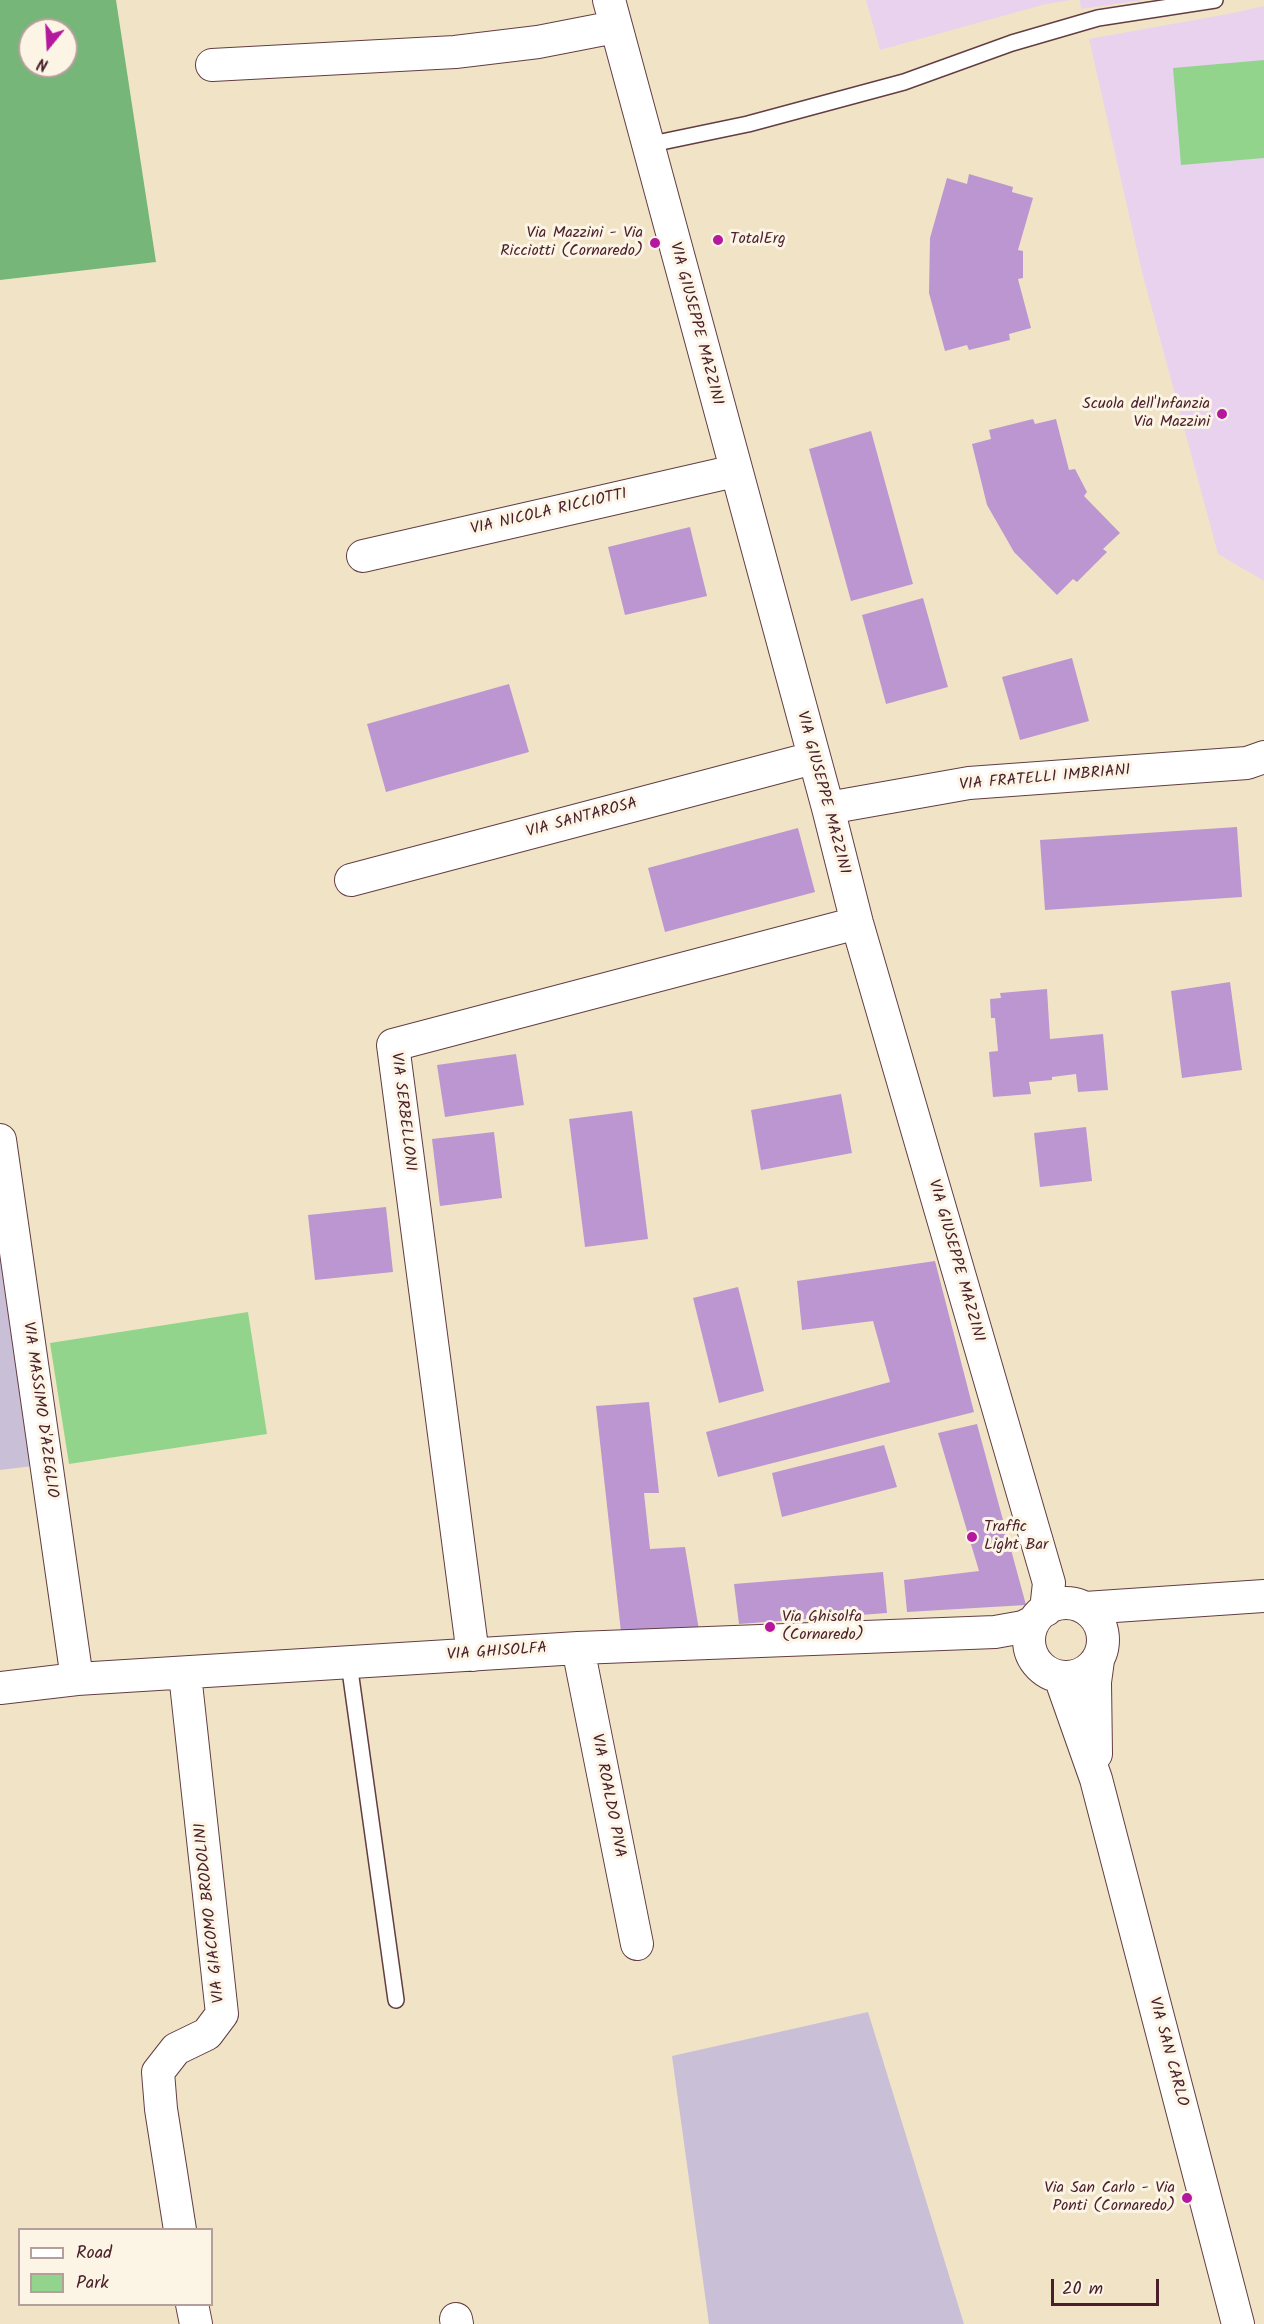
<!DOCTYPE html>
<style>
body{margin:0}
#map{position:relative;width:1264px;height:2324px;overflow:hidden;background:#f1e4c6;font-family:Kalam,sans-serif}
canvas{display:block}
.legend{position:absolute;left:18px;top:2228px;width:195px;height:78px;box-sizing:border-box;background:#fcf5e5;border:2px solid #b59f9b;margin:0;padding:8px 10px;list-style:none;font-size:18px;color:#4a1f2b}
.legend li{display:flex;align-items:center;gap:12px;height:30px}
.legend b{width:30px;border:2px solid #b59f9b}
.north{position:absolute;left:18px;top:18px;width:60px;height:60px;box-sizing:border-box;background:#fcf5e5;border:2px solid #b59f9b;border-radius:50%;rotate:198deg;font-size:16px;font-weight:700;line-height:24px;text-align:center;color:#4a1f2b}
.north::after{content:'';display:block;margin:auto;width:21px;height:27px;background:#b5179e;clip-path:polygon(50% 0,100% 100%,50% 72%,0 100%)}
.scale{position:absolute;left:1051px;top:2279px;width:108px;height:27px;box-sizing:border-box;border:3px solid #4a1f2b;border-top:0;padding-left:8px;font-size:18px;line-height:21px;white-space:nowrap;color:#4a1f2b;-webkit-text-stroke:4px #fcf5e5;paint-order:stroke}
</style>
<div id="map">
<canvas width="1264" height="2324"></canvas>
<ul class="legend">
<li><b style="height:8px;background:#fff"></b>Road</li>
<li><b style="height:16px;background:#93d48c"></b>Park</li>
</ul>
<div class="north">N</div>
<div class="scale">20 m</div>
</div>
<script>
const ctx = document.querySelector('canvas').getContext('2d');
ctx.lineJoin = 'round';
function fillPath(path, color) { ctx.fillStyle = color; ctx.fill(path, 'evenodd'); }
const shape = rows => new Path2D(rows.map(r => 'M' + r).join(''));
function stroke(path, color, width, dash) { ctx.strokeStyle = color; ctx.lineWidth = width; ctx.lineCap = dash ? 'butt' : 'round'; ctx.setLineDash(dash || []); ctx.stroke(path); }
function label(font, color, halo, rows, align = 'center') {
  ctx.font = font + ' Kalam,sans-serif'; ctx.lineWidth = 6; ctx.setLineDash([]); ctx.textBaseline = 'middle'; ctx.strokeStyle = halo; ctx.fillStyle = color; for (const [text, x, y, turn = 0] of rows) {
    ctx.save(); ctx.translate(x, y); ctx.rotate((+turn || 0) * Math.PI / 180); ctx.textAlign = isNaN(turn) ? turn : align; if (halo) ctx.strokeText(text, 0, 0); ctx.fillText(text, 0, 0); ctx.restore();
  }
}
const built = shape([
 [866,0,1071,0,1046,4,880,50],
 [1080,0,1143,0,1081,9],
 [1264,6,1264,581,1218,554,1142,272,1089,39,1233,13]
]);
const industrial = shape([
 [0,1189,41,1465,0,1470],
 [868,2012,964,2324,709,2324,672,2056]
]);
const green = shape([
 [1264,60,1264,158,1181,165,1173,68],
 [248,1312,267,1434,69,1464,50,1343]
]);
const forest = shape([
 [0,0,116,0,156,262,0,280],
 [30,30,66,30,66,66,30,66]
]);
const building = shape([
 [969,174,1013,187,1012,192,1033,198,1018,250,1023,251,1023,278,1018,279,1031,328,1009,334,1010,340,969,350,967,345,945,351,929,293,930,238,947,178,967,184],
 [1033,419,1035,424,1056,419,1069,470,1075,469,1087,492,1084,496,1120,533,1103,549,1107,552,1077,582,1073,579,1057,595,1014,552,987,505,972,444,991,439,989,430],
 [871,431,913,584,851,601,809,449],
 [690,527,707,596,625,615,608,547],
 [923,598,948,687,886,704,862,615],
 [1072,658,1089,721,1020,740,1002,677],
 [509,684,529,752,386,792,367,724],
 [1237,827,1242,897,1045,910,1040,840],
 [798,828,815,892,665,932,648,868],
 [1230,982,1242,1070,1182,1078,1171,991],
 [1047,989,1050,1039,1103,1034,1108,1090,1078,1092,1076,1074,1052,1077,1052,1080,1029,1082,1031,1094,993,1097,989,1052,998,1051,995,1018,991,1018,990,999,1001,998,1000,993],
 [516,1054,524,1105,445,1117,437,1065],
 [841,1094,852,1153,761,1170,751,1110],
 [632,1111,648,1239,585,1247,569,1119],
 [1086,1127,1092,1181,1040,1187,1034,1133],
 [494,1132,502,1198,440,1206,432,1139],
 [386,1207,393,1272,315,1280,308,1215],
 [935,1261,974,1412,718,1477,706,1432,890,1382,873,1321,802,1330,797,1281],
 [738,1287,764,1391,719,1403,693,1298],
 [649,1402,659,1493,644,1493,650,1549,685,1547,699,1630,621,1632,596,1406],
 [977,1424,1026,1605,907,1612,904,1580,979,1571,938,1433],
 [884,1445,897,1487,782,1517,772,1473],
 [883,1572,887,1613,739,1624,734,1584]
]);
const service = shape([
 [647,145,748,124,904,82,1012,43,1098,18,1215,0],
 [349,1663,396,2000]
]);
const minor = shape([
 [609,0,828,808,857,923,1049,1583,1046,1610],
 [212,65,455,52,538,42,615,27],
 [363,556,735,471],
 [828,808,969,783,1247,763,1264,757],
 [351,880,813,758],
 [0,1140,77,1679],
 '1029 1640a37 37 0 1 1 74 0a37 37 0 1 1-74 0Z',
 [1085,1608,1264,1596],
 [578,1648,637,1944],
 [473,1655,393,1045,857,923],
 [1060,1677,1096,1779,1238,2324],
 [0,1688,77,1679,578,1648,995,1632,1023,1627,1033,1622],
 [1096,1754,1095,1682,1098,1660],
 [180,2230,161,2109,158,2072,176,2049,207,2034,222,2014,185,1674],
 [192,2304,196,2324],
 [456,2319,457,2324]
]);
const markers = [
 [718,240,6,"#b5179e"],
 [655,243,6,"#b5179e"],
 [1222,414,6,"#b5179e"],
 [972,1537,6,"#b5179e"],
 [770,1627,6,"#b5179e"],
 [1187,2198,6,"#b5179e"]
];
const poiNames = [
 ["Via Mazzini - Via",643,234],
 ["Ricciotti (Cornaredo)",643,252],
 ["TotalErg",730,240,"left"],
 ["Scuola dell'Infanzia",1210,405],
 ["Via Mazzini",1210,423],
 ["Traffic",984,1528,"left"],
 ["Light Bar",984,1546,"left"],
 ["Via Ghisolfa",782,1618,"left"],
 ["(Cornaredo)",782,1636,"left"],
 ["Via San Carlo - Via",1175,2189],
 ["Ponti (Cornaredo)",1175,2207]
];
const streetNames = [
 ["VIA GIUSEPPE MAZZINI",695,324,75],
 ["VIA NICOLA RICCIOTTI",549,513,-13],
 ["VIA FRATELLI IMBRIANI",1045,779,-5],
 ["VIA GIUSEPPE MAZZINI",822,793,75],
 ["VIA SANTAROSA",582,819,-15],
 ["VIA SERBELLONI",402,1112,83],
 ["VIA GIUSEPPE MAZZINI",955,1261,74],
 ["VIA MASSIMO D'AZEGLIO",39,1410,82],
 ["VIA GHISOLFA",497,1653,-4],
 ["VIA ROALDO PIVA",607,1796,79],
 ["VIA GIACOMO BRODOLINI",211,1913,-96],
 ["VIA SAN CARLO",1167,2052,75]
];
fillPath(built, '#e8d2ee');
fillPath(industrial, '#c9bfd7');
fillPath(green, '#93d48c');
fillPath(forest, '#76b678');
fillPath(building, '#bc96d1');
stroke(service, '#633d42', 18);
stroke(minor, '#633d42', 34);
stroke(service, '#fff', 15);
stroke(minor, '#fff', 32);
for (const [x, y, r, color] of markers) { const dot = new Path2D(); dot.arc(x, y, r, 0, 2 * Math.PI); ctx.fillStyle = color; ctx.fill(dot); stroke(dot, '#fcf5e5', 2); }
label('16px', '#4a1f2b', '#fcf5e5', poiNames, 'right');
label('16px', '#4a1f2b', '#fcf5e5', streetNames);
</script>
